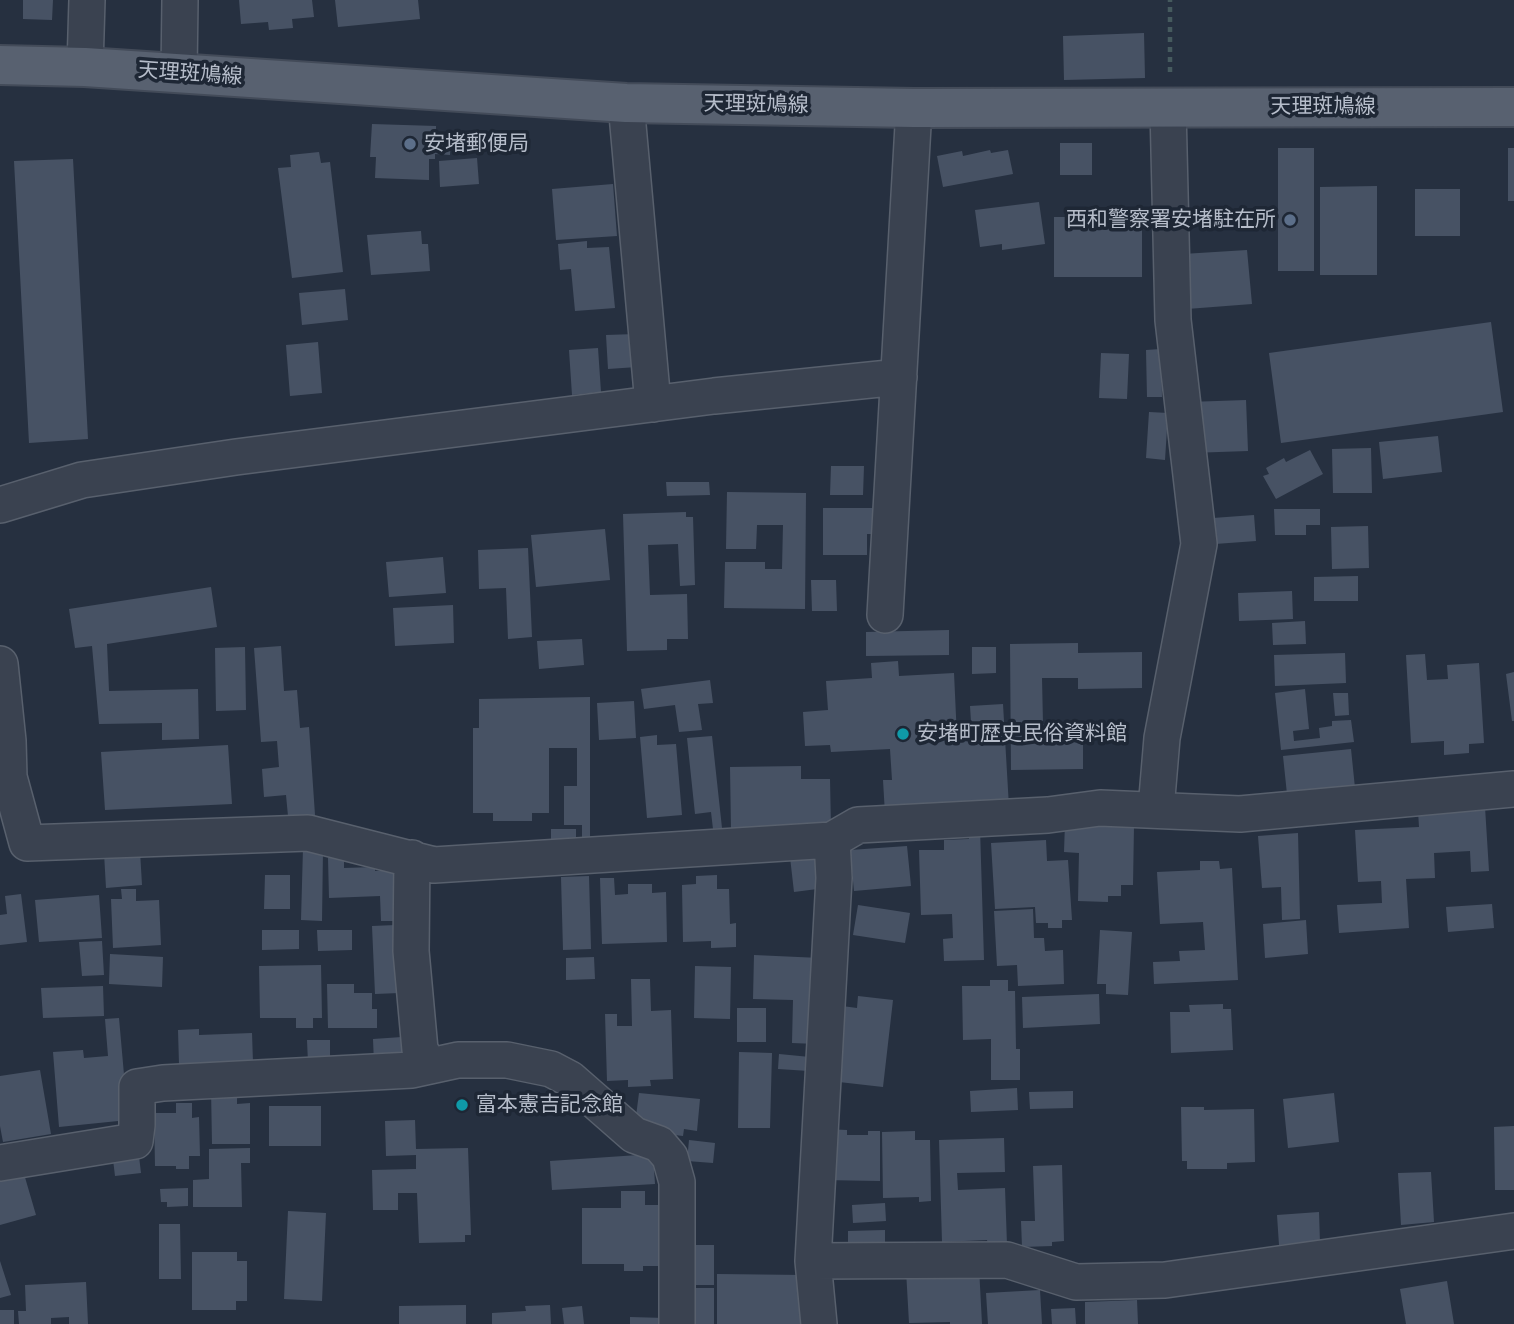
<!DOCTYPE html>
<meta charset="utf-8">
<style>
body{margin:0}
canvas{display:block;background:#263040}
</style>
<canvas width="1514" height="1324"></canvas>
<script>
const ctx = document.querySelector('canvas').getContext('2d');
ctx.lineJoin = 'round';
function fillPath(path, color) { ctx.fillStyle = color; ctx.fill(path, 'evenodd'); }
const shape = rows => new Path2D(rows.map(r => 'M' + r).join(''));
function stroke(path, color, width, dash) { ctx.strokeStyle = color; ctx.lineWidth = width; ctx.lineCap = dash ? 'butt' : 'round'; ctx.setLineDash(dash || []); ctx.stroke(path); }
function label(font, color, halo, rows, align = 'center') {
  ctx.font = font + ' "Fira Sans Condensed","Noto Sans JP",sans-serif'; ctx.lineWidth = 7; ctx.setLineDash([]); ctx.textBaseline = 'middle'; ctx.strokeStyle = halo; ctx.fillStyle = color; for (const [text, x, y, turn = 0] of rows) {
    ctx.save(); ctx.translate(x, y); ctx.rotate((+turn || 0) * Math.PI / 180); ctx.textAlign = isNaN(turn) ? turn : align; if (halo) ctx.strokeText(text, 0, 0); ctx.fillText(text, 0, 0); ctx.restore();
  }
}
const building = shape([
 [23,0,53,0,52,20,23,19],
 [239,0,312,0,314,17,292,19,293,28,269,30,268,22,241,24],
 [335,0,418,0,420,19,338,27],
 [1144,33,1145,78,1064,80,1063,36],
 [372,124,436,126,436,134,451,134,450,155,435,154,435,159,429,159,429,180,375,178,376,157,370,157],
 [1060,143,1092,143,1092,175,1060,175],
 [1278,148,1314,148,1314,271,1278,271],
 [1508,148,1514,148,1514,201,1508,201],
 [990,150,991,153,1008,150,1013,174,943,187,937,156,962,151,963,156],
 [319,152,321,163,330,162,343,272,292,278,278,168,291,167,290,155],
 [477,158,479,184,440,187,439,161],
 [73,159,88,439,29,443,14,161],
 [613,184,617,236,556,240,552,189],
 [1377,186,1377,275,1320,275,1320,187],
 [1415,189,1460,189,1460,236,1415,236],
 [1039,202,1045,244,1002,250,1002,244,980,247,975,210],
 [1101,209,1130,209,1130,225,1142,225,1142,277,1054,277,1054,217,1101,217],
 [421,231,422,244,428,244,430,271,371,275,367,235],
 [587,241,587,248,609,247,615,308,575,311,571,269,560,270,558,244],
 [1247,250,1252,304,1187,309,1183,254],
 [345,289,348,320,302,325,299,293],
 [1491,322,1503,412,1281,443,1269,353],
 [636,334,637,367,608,369,606,335],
 [318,342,322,393,290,396,286,345],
 [598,348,601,392,572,395,569,350],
 [1161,349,1162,397,1147,397,1146,350],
 [1101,353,1129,354,1127,399,1099,398],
 [1246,400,1248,451,1190,453,1188,402],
 [1149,412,1168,413,1165,460,1146,458],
 [1438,436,1442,472,1383,479,1379,442],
 [1371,448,1372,493,1333,493,1332,449],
 [1310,450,1323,474,1276,499,1263,476,1269,474,1266,468,1284,458,1286,462],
 [831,466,864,466,863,495,830,495],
 [666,482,709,482,710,495,667,496],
 [727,492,806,493,805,609,724,608,725,562,765,562,765,569,782,569,783,525,757,525,756,549,726,549],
 [823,508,872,508,872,534,867,534,867,555,823,555],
 [1274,509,1320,509,1320,525,1306,525,1306,535,1275,535],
 [686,512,686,517,693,517,695,585,680,586,678,544,648,545,650,595,687,594,688,639,667,639,667,650,627,651,623,514],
 [1254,515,1256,541,1215,544,1213,518],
 [1368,526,1369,568,1332,569,1331,527],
 [605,529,610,580,536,587,531,535],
 [528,548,532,637,508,639,506,588,479,589,478,550],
 [443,557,446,593,389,597,386,562],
 [1358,576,1358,601,1314,601,1314,577],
 [811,580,836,580,837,611,812,611],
 [211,587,217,627,107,644,109,691,198,689,199,739,162,740,162,723,99,724,92,646,75,648,69,609],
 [1292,591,1293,619,1239,621,1238,593],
 [453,605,454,643,395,646,393,608],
 [1305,621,1306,644,1273,645,1272,623],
 [949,630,949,655,866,656,866,632],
 [582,639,584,665,539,669,537,641],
 [1078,643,1078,653,1142,652,1142,688,1078,689,1078,678,1042,678,1043,724,1083,723,1083,769,1011,770,1010,644],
 [281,646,284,691,297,690,300,728,309,727,315,815,288,816,286,795,264,797,262,769,279,767,277,741,261,742,254,648],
 [245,647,246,710,216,711,215,648],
 [972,647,996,647,996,673,972,674],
 [1345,653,1346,683,1275,686,1274,655],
 [1425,654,1427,680,1448,679,1447,665,1479,663,1484,743,1469,744,1469,753,1444,755,1444,741,1411,743,1406,655],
 [898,661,899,676,954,673,957,738,972,737,970,706,1003,704,1009,807,885,814,883,780,892,780,890,749,831,752,830,745,805,746,803,712,828,710,826,681,872,678,871,663],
 [1514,672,1514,721,1512,721,1506,674],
 [710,680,713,703,698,704,702,730,679,732,675,705,644,709,641,689],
 [1305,689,1309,729,1293,731,1294,741,1320,738,1319,728,1332,726,1332,721,1351,720,1354,742,1281,750,1275,693],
 [1333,693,1348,693,1349,715,1335,716],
 [590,697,590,850,582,850,582,825,564,825,564,786,577,786,577,748,549,748,549,813,532,813,532,821,493,821,493,813,473,813,473,728,479,728,479,699],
 [634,701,636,738,599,740,597,703],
 [657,735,657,745,676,744,682,815,647,818,640,737],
 [712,736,722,828,713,829,711,812,695,814,687,738],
 [228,745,232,804,105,810,101,752],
 [1351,749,1355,788,1287,794,1283,756],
 [801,766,801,779,830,779,831,829,731,830,730,767],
 [1485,807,1489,871,1471,872,1470,851,1434,853,1435,878,1406,879,1409,928,1339,933,1337,905,1382,903,1381,881,1358,882,1355,830,1419,827,1418,811],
 [1065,823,1134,825,1133,885,1121,885,1121,896,1108,896,1108,902,1078,901,1079,853,1064,852],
 [980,828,984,960,944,961,943,939,953,938,952,914,921,915,919,850,944,850,944,840,969,839,968,829],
 [551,829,576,829,576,850,551,850],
 [1298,833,1300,919,1282,920,1281,887,1262,888,1258,836],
 [1046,840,1047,861,1068,860,1072,920,1062,920,1062,928,1048,928,1048,923,1036,923,1035,907,995,909,991,843],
 [907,846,911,886,854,891,850,850],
 [303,848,323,849,322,921,301,920],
 [140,851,142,885,106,888,104,853],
 [821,853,825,888,794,892,790,857],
 [344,857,344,868,375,867,375,871,393,870,394,921,381,921,380,896,329,898,328,858],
 [1200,861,1219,861,1220,869,1232,868,1238,980,1154,984,1153,962,1180,961,1179,951,1205,950,1203,922,1160,924,1157,872,1200,870],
 [265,875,290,875,290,909,264,909],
 [717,875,717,889,729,889,730,924,736,923,736,947,711,948,711,941,683,942,682,885,696,884,696,876],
 [589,876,591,949,563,950,561,877],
 [600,878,614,878,615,895,628,894,628,884,652,884,652,893,666,892,667,942,602,944],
 [121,889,136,889,136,901,159,900,161,945,113,948,111,899,122,899],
 [21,894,27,942,0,945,0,915,7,914,5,896],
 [99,895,102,938,39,942,35,900],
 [1492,904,1494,928,1448,932,1446,907],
 [858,905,910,913,905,943,853,935],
 [1033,909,1034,938,1044,938,1045,951,1063,950,1064,984,1018,986,1017,965,997,966,994,911],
 [1306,920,1308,954,1265,958,1263,924],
 [396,925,399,993,375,994,372,926],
 [262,930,299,930,299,949,262,950],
 [317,930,352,930,352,950,318,951],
 [1100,930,1132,932,1128,995,1106,994,1106,984,1097,984],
 [102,941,104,975,82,976,79,942],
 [110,954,163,957,162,987,109,984],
 [754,955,820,958,817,1044,792,1043,793,1000,753,999],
 [594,957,595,979,566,980,566,958],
 [321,965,322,1018,313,1018,313,1028,296,1028,296,1018,260,1018,259,966],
 [695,966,731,967,730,1019,694,1018],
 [631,979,650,979,651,1011,671,1010,673,1079,650,1080,651,1086,628,1087,628,1080,607,1081,605,1014,617,1014,617,1026,632,1026],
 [990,980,1008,980,1008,991,1015,991,1016,1049,1020,1049,1020,1080,991,1080,991,1039,963,1040,962,986,990,986],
 [327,984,354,984,354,993,372,993,372,1009,377,1009,377,1028,328,1028],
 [103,986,104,1016,43,1018,41,988],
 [1099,994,1100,1024,1023,1028,1022,997],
 [858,996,893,1000,883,1087,839,1082,843,1052,836,1052,842,1006,857,1008],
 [1223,1004,1223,1009,1231,1009,1233,1050,1171,1053,1170,1012,1190,1012,1189,1005],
 [737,1008,766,1008,766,1042,737,1042],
 [119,1018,128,1120,59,1127,53,1052,83,1050,84,1058,108,1056,105,1019],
 [199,1029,199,1035,252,1033,253,1063,179,1064,178,1030],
 [402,1037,404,1060,374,1063,373,1039],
 [307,1040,330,1040,330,1063,308,1063],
 [739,1052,772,1053,770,1128,738,1128],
 [779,1054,810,1057,809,1071,778,1069],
 [40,1070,51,1134,3,1142,0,1126,0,1076],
 [211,1088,237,1088,237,1104,250,1103,250,1144,212,1144],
 [1017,1088,1018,1110,971,1112,970,1091],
 [1073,1091,1073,1108,1030,1109,1029,1092],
 [639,1093,700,1099,697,1131,684,1129,683,1136,666,1134,666,1127,635,1124],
 [1334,1093,1339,1142,1288,1148,1283,1099],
 [176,1103,192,1103,192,1118,199,1117,200,1156,189,1156,189,1169,176,1169,176,1166,155,1166,154,1113,176,1113],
 [269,1106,321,1106,321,1146,269,1146],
 [1181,1107,1204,1107,1204,1110,1254,1109,1255,1162,1227,1163,1227,1169,1187,1169,1187,1161,1182,1161],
 [415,1120,416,1149,468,1148,471,1235,465,1235,465,1242,419,1243,417,1193,398,1193,398,1210,373,1210,372,1170,416,1169,416,1155,386,1156,385,1121],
 [1514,1126,1514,1190,1495,1190,1494,1127],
 [824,1129,847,1130,847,1135,868,1135,868,1131,880,1131,880,1181,824,1180],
 [915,1131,915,1140,930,1140,931,1201,919,1202,919,1197,883,1198,882,1132],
 [1004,1138,1005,1172,957,1173,958,1190,1005,1188,1007,1245,988,1245,987,1240,942,1242,939,1140],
 [689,1140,715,1143,713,1163,687,1161],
 [138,1148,141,1173,115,1176,112,1151],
 [250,1148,250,1163,241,1163,242,1207,193,1207,193,1180,209,1179,209,1149],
 [653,1154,655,1184,552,1190,550,1161],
 [1062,1165,1064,1241,1052,1242,1052,1246,1022,1247,1021,1221,1035,1221,1033,1166],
 [1431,1172,1434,1222,1401,1225,1398,1173],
 [24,1174,36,1215,0,1225,0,1180],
 [188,1188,188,1206,167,1207,167,1202,161,1202,160,1189],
 [621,1191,645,1191,645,1205,667,1205,667,1266,643,1266,643,1271,624,1271,624,1264,582,1264,582,1208,621,1208],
 [885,1203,886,1221,853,1223,852,1205],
 [288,1211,326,1213,322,1301,284,1299],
 [1319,1212,1320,1243,1279,1245,1277,1215],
 [159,1224,180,1224,181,1279,159,1279],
 [885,1230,885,1249,848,1249,848,1231],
 [690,1245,714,1245,714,1285,690,1285],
 [192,1252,237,1252,237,1261,247,1261,247,1301,236,1301,236,1310,192,1310],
 [0,1261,11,1295,0,1298],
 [979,1267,982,1324,950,1324,950,1322,909,1323,906,1270],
 [717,1274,803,1275,802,1324,717,1324],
 [1447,1281,1454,1324,1406,1324,1400,1289],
 [86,1282,88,1324,69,1324,69,1317,51,1318,51,1324,19,1324,18,1311,26,1311,25,1285],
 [690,1288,714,1288,714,1324,690,1324],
 [1040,1290,1042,1324,988,1324,986,1293],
 [1137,1300,1138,1324,1085,1324,1085,1302],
 [466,1305,466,1324,399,1324,399,1306],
 [550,1305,551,1324,492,1324,492,1313,526,1311,525,1306],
 [582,1306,584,1324,564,1324,562,1308],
 [1075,1308,1076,1324,1052,1324,1051,1309],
 [0,1310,14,1310,14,1324,0,1324],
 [630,1317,665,1318,665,1324,630,1324]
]);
const path = shape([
 [1170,72,1170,0]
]);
const minor = shape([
 [85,67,87,0],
 [179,73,180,0],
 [626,103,653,404],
 [0,505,82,480,236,457,714,396,899,377],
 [885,615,914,108],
 [0,664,8,741,9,777,27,843,308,833,434,865,832,840,858,825,1048,815,1100,808,1240,814,1514,789],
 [1156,809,1162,738,1199,544,1173,320,1168,108],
 [412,858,411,951,420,1050,430,1066],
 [0,1163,135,1141,137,1125,137,1087,163,1083,412,1070,458,1060,507,1060,551,1069,570,1079,634,1135,659,1144,670,1157,677,1182,677,1324],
 [813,1261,1007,1260,1076,1282,1165,1280,1514,1231],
 [819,1324,813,1261,834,878,832,840]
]);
const major = shape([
 [0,65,85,67,626,103,914,108,1514,107]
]);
const markers = [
 [410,144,7,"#5c6f8a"],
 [1290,220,7,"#5c6f8a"],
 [903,734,7,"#0f9aa8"],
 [462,1105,7,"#0f9aa8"]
];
const streetNames = [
 ["天理斑鳩線",190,74,4],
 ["天理斑鳩線",756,105,1],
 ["天理斑鳩線",1323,107]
];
const poiNames = [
 ["安堵郵便局",424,144],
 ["西和警察署安堵駐在所",1276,220,"right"],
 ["安堵町歴史民俗資料館",917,734],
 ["富本憲吉記念館",476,1105]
];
fillPath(building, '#475264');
stroke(minor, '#58606d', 38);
stroke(major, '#434b59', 42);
stroke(path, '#465a5e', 4.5, [5, 5]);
stroke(minor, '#3a4250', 35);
stroke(major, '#586170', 38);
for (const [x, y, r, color] of markers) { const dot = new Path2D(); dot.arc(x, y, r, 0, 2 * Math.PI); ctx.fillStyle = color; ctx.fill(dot); stroke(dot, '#1e2735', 2.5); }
label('21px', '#b6bdca', '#1e2735', streetNames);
label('21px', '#b6bdca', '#1e2735', poiNames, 'left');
</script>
